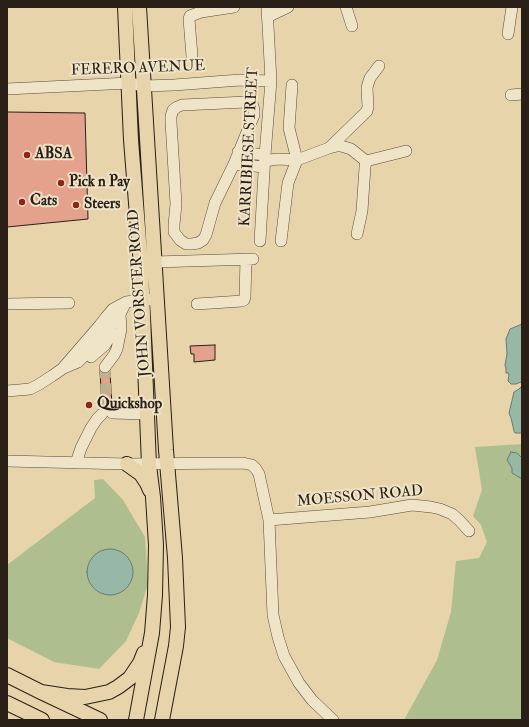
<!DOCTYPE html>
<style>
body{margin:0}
#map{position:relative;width:529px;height:727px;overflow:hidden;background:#e7d4ab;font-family:"IM FELL Double Pica",serif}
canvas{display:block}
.frame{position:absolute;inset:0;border:8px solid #291f17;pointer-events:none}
</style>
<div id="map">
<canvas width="529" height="727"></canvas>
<div class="frame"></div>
</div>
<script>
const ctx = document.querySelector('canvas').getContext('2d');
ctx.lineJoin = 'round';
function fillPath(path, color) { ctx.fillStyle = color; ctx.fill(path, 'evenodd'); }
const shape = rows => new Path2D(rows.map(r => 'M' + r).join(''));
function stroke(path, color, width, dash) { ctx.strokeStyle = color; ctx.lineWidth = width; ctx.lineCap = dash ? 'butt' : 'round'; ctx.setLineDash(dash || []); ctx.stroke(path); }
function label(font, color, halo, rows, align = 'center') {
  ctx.font = font + ' "IM FELL Double Pica",serif'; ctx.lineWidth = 4; ctx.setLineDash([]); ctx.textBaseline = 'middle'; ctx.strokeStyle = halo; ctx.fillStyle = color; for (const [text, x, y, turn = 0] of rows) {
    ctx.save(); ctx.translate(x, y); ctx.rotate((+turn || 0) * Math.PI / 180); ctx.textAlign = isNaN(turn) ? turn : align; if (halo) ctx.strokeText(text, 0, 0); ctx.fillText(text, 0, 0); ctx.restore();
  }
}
const green = shape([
 [522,444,522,720,404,720,437,660,451,612,456,561,479,558,487,542,481,525,473,516,482,490,475,447],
 [103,479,123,500,145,537,148,584,139,613,126,641,99,669,54,662,7,638,7,565,95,498,94,480]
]);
const water = shape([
 [522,324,522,382,521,382,516,384,511,384,508,381,509,374,508,373,506,373,506,369,505,365,507,354,506,339,510,329,522,324],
 [522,386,522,433,515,433,514,431,511,418,509,413,514,392,519,389,522,386],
 [511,452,517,453,522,458,522,479,512,473,512,468,507,460,511,452],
 '87 572a23 23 0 1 1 46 0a23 23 0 1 1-46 0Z'
]);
const building = shape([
 [7,112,85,113,88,219,7,227,7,112],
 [215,345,215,360,194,362,194,354,191,354,190,346,215,345],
 [100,371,105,374,110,372,112,406,109,407,107,409,102,407,100,371]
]);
const minorTunnel = shape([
 [105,367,107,413]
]);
const minor = shape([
 [346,7,352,26],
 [267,17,288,7],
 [508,34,512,7],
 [192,56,189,19,190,16,201,12,234,7],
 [7,89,129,83,144,86,174,85,240,80,271,81],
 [511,95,522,94],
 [246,102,251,103,253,106,254,110,254,115,234,164,215,203,206,235,203,240,198,243,192,244,186,244,180,240,174,232,174,225,176,204,171,122,171,116,173,110,177,107,182,105,246,102],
 [329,148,363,115,367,111,368,107,367,88,368,84,370,78,379,66],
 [238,152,265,155],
 [265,161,277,159,297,160,329,148,337,146,341,146,351,149,366,161],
 [234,164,264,167],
 [357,234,362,211,365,167,366,161,406,151],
 [260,241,265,155,271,81,267,7],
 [281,241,288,183,297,160,289,128,292,85],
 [155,262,253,259],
 [7,304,69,303],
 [197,304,242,301,244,300,245,297,246,259],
 [91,357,105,345,108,340,110,334,110,330],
 [105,367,114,355,117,349,121,329,120,314],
 [64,368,78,362,92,348,120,314,126,302],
 [7,391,19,390,30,389,38,385,52,376,62,369,100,325,107,316,113,309,126,302,142,300,157,299],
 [112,413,148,414],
 [7,461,127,464,243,463,252,465,256,469,259,474,269,520,273,615,278,637,284,656,299,683,312,700,333,720],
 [76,463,81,448,91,428,97,419,102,414],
 [269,520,370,512,412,505,431,507,440,509,452,514,459,520,469,531]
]);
const major = shape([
 [125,7,131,140,141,266,149,465,153,497,156,545,155,595,152,633,136,720],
 [139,7,166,450,175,558,178,627,176,646,162,720],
 [127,464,141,474,147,483,150,490],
 [7,675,41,692,100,720],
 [41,692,67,696,85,697,109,692,118,687,130,678,140,663,144,653],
 [7,703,42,720]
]);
const markers = [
 [27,155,4,"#8f2418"],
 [61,183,4,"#8f2418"],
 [22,202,4,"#8f2418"],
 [76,205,4,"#8f2418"],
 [89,405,4,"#8f2418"]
];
const streetNames = [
 ["FERERO AVENUE",138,69,-2],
 ["KARRIBIESE STREET",250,147,-87],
 ["JOHN VORSTER ROAD",140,293,-94],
 ["MOESSON ROAD",360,497,-5]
];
const poiNames = [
 ["ABSA",35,155],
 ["Pick n Pay",69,183],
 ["Cats",30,202],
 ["Steers",84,205],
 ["Quickshop",97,405]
];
fillPath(green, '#afbe8e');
fillPath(water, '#97b8a7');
stroke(water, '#6b7b6d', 1);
fillPath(building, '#e4a18c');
stroke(building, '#291f17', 1);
stroke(minorTunnel, '#c1b08d', 11, [11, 5.5]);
stroke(minor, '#584c3c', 12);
stroke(major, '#291f17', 16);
stroke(minor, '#efe3c8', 11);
stroke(major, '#e7d4ab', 14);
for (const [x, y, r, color] of markers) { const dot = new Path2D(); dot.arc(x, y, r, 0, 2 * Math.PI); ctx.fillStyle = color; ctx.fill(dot); stroke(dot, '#efe3c8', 1.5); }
label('15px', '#291f17', '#efe3c8', streetNames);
label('bold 15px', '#291f17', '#efe3c8', poiNames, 'left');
</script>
